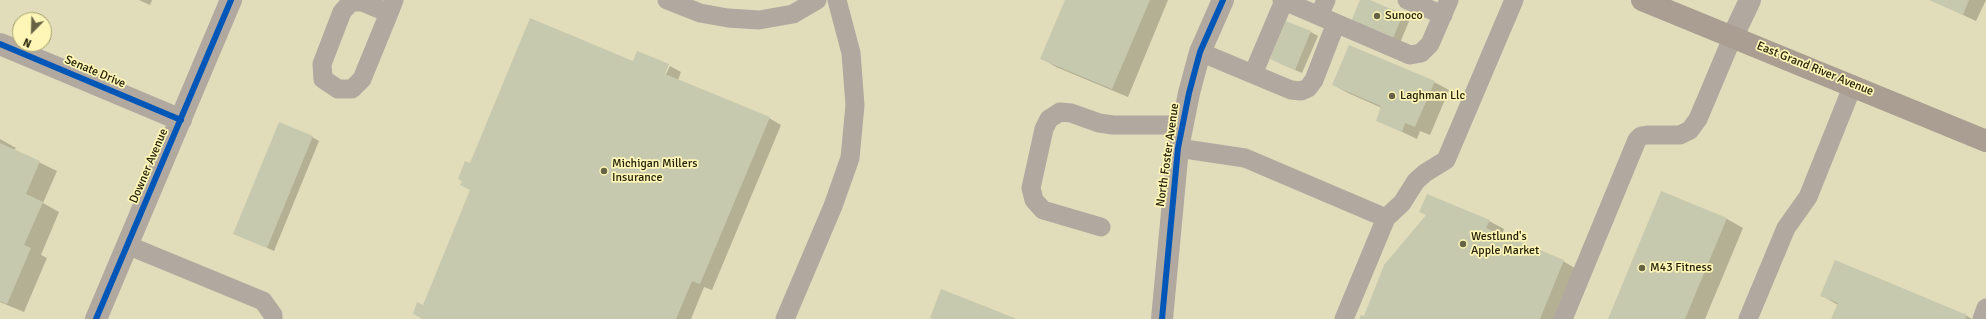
<!DOCTYPE html>
<style>
body{margin:0}
#map{position:relative;width:1986px;height:319px;overflow:hidden;background:#e1dcba;font-family:Signika,sans-serif}
canvas{display:block}
.north{position:absolute;left:12px;top:12px;width:40px;height:40px;box-sizing:border-box;background:#fef6b6;border:1px solid #a7a170;border-radius:50%;rotate:203deg;font-size:11px;font-weight:700;line-height:16px;text-align:center;color:#242107}
.north::after{content:'';display:block;margin:auto;width:14px;height:18px;background:#666246;clip-path:polygon(50% 0,100% 100%,50% 72%,0 100%)}
</style>
<div id="map">
<canvas width="1986" height="319"></canvas>
<div class="north">N</div>
</div>
<script>
const ctx = document.querySelector('canvas').getContext('2d');
ctx.lineJoin = 'round';
function fillPath(path, color) { ctx.fillStyle = color; ctx.fill(path, 'evenodd'); }
const shape = rows => new Path2D(rows.map(r => 'M' + r).join(''));
function stroke(path, color, width, dash) { ctx.strokeStyle = color; ctx.lineWidth = width; ctx.lineCap = dash ? 'butt' : 'round'; ctx.setLineDash(dash || []); ctx.stroke(path); }
function label(font, color, halo, rows, align = 'center') {
  ctx.font = font + ' Signika,sans-serif'; ctx.lineWidth = 3.5; ctx.setLineDash([]); ctx.textBaseline = 'middle'; ctx.strokeStyle = halo; ctx.fillStyle = color; for (const [text, x, y, turn = 0] of rows) {
    ctx.save(); ctx.translate(x, y); ctx.rotate((+turn || 0) * Math.PI / 180); ctx.textAlign = isNaN(turn) ? turn : align; if (halo) ctx.strokeText(text, 0, 0); ctx.fillText(text, 0, 0); ctx.restore();
  }
}
const shadow = shape([
 [139,0,152,0,150,5],
 [1066,0,1168,0,1128,97,1056,67,1041,58],
 [1361,0,1368,0,1410,19,1399,45],
 [1986,0,1976,21,1933,1,1933,0],
 [1311,32,1318,36,1302,73,1279,63],
 [670,66,681,72,678,80,769,118,781,125,712,290,704,287,691,319,423,319,414,314,424,306,471,190,471,164,662,78,664,78],
 [1434,82,1449,90,1430,135,1420,131,1417,139,1377,120,1382,108,1348,93,1333,85],
 [312,137,319,141,274,251,234,233],
 [0,139,16,148,14,150,57,171,43,203,59,212,41,255,47,258,24,312,0,302],
 [1662,192,1727,219,1743,228,1705,319,1609,319],
 [1489,221,1504,229,1502,235,1563,261,1578,270,1558,319,1360,319],
 [1822,296,1967,316,1972,319,1832,319,1838,305]
]);
const building = shape([
 [1065,0,1150,0,1112,89,1040,59],
 [1360,0,1370,0,1403,14,1392,41,1350,24],
 [1929,0,1969,0,1963,15],
 [530,18,633,61,637,51,652,57,669,64,665,74,770,117,700,284,692,281,676,319,424,319,413,314,417,302,423,305,470,190,460,185,462,181,458,179,465,161,470,163],
 [1286,21,1311,31,1295,70,1270,59],
 [1349,45,1435,81,1415,127,1405,123,1402,132,1376,121,1381,106,1332,85],
 [279,122,313,136,267,248,233,234],
 [0,143,40,161,26,194,43,202,24,245,31,248,7,304,0,301],
 [1661,191,1727,218,1685,319,1608,319],
 [1427,194,1490,220,1486,228,1564,260,1540,319,1359,319,1361,315,1364,316,1384,265,1426,215,1419,212],
 [1835,260,1967,315,1965,319,1831,319,1838,303,1820,296],
 [941,289,1017,319,934,319,930,318]
]);
const service = shape([
 [667,0,700,13,728,18,759,20,793,14,817,0],
 [1282,0,1410,55,1421,53,1430,44,1449,0],
 [1407,0,1443,15],
 [389,13,362,2,351,2,342,12,322,64,323,79,338,89,352,89,362,79,389,13,394,0],
 [1319,16,1326,0],
 [1200,52,1291,90,1301,91,1308,88,1314,80,1336,23],
 [1253,74,1284,1],
 [1178,148,1245,158,1386,218,1344,319],
 [1386,218,1402,203,1416,181,1425,173,1446,160,1514,0],
 [1101,227,1043,210,1034,200,1031,188,1044,129,1049,119,1060,112,1071,113,1099,123,1113,125,1182,125],
 [127,245,263,301,273,315,273,319],
 [785,319,833,206,850,158,855,105,851,53,837,0],
 [1563,319,1637,140,1641,136,1647,135,1680,135,1690,130,1698,119,1733,36],
 [1748,319,1786,228,1808,197,1853,85],
 [1982,319,1986,308]
]);
const minor = shape([
 [1733,36,1750,0],
 [0,44,181,120],
 [96,319,231,0],
 [1162,319,1178,148,1189,93,1200,52,1223,0]
]);
const primary = shape([
 [1642,0,1986,141]
]);
const cycleway = shape([
 [0,44,181,120],
 [96,319,231,0],
 [1162,319,1178,148,1189,93,1200,52,1223,0]
]);
const markers = [
 [1377,16,4,"#666246"],
 [1392,96,4,"#666246"],
 [604,171,4,"#666246"],
 [1463,244,4,"#666246"],
 [1642,268,4,"#666246"]
];
const poiNames = [
 ["Sunoco",1385,16],
 ["Laghman Llc",1400,96],
 ["Michigan Millers",612,164],
 ["Insurance",612,178],
 ["Westlund's",1471,237],
 ["Apple Market",1471,251],
 ["M43 Fitness",1650,268]
];
const streetNames = [
 ["East Grand River Avenue",1815,69,22],
 ["Senate Drive",95,72,23],
 ["North Foster Avenue",1168,155,-82],
 ["Downer Avenue",149,166,-67]
];
fillPath(shadow, '#0003');
fillPath(building, '#c7c9ae');
stroke(service, '#b1a8a0', 19);
stroke(minor, '#b1a8a0', 22);
stroke(primary, '#a99e91', 22);
stroke(cycleway, '#0057b8', 6);
for (const [x, y, r, color] of markers) { const dot = new Path2D(); dot.arc(x, y, r, 0, 2 * Math.PI); ctx.fillStyle = color; ctx.fill(dot); stroke(dot, '#fef6b6', 1.5); }
label('12px', '#242107', '#fef6b6', poiNames, 'left');
label('12px', '#242107', '#fef6b6', streetNames);
</script>
